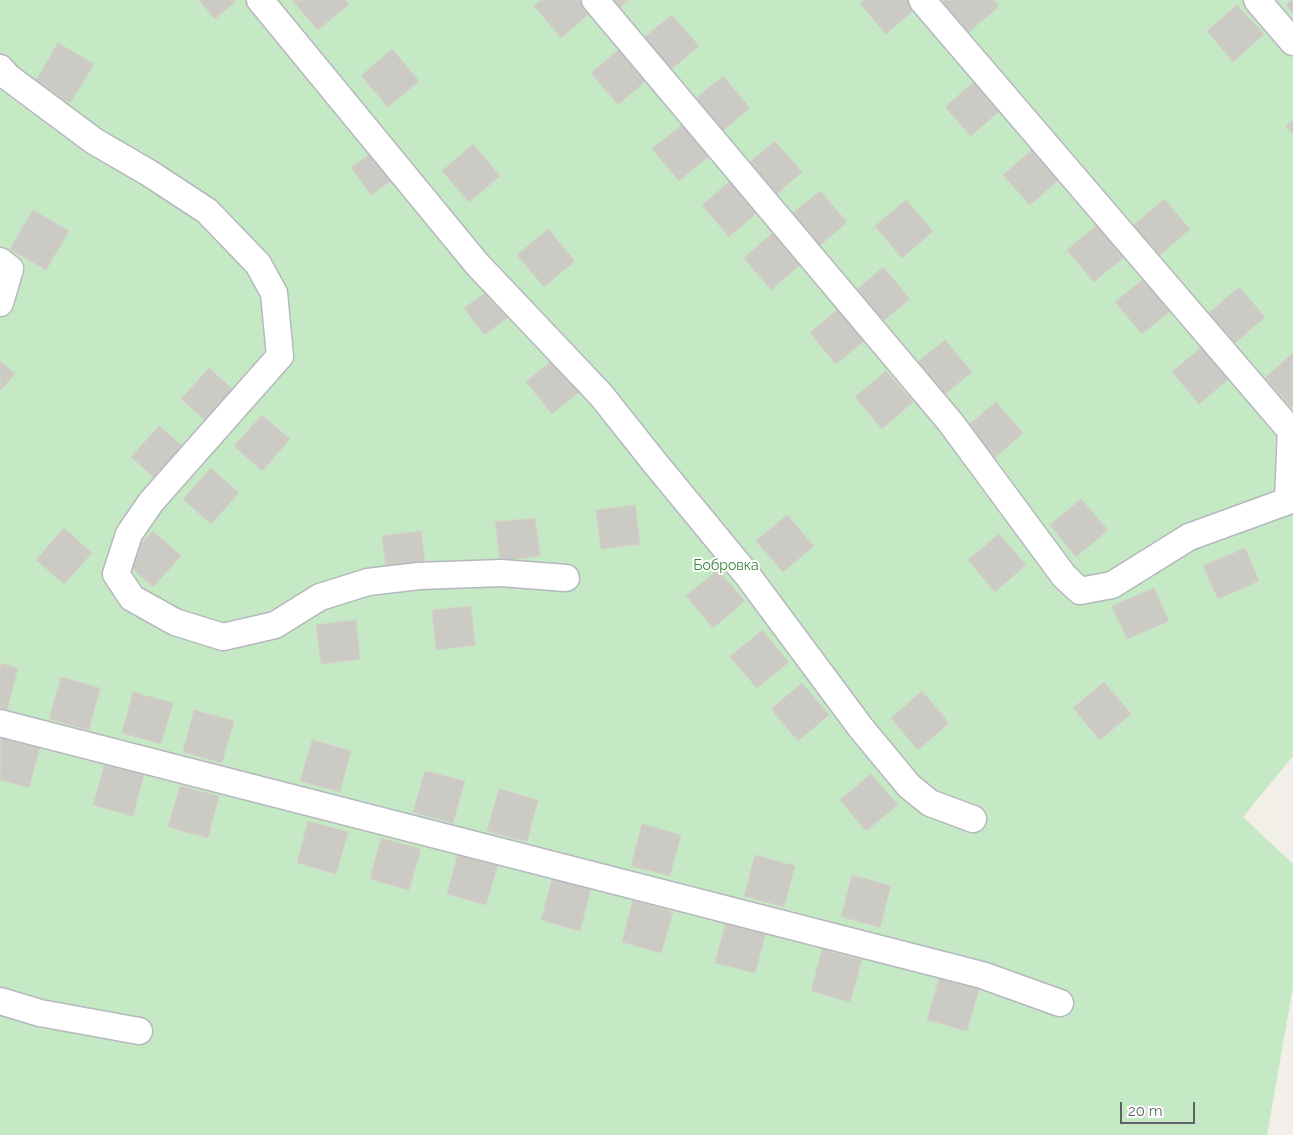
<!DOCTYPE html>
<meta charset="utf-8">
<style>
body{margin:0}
#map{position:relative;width:1293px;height:1135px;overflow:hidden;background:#f1efe8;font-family:Raleway,sans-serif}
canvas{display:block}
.scale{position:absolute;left:1120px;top:1102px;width:75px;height:22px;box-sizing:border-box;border:2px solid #5f6368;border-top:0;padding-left:6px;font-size:15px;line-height:18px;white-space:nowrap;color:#5f6368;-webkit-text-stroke:4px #fff;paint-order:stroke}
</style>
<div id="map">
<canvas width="1293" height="1135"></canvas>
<div class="scale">20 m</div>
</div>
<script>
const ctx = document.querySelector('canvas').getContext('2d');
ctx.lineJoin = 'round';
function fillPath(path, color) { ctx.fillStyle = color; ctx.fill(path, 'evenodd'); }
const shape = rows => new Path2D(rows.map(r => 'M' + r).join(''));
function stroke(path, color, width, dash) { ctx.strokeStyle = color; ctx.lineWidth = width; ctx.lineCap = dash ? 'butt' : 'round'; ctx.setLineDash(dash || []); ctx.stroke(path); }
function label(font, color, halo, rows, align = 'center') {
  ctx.font = font + ' Raleway,sans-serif'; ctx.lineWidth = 4; ctx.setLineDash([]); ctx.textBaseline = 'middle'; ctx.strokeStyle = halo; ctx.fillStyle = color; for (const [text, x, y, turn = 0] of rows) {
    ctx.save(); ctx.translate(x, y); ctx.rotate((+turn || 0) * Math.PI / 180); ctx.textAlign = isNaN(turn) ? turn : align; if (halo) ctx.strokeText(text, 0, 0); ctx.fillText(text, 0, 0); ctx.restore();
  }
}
const green = shape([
 [0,0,1293,0,1293,756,1243,817,1293,864,1293,987,1267,1135,0,1135]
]);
const building = shape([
 [199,0,237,0,215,19,199,0],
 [292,0,346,0,349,4,318,30,292,0],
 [541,0,582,0,592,11,561,38,534,6,541,0],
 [602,0,629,0,613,13,602,0],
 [864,0,911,0,917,7,886,34,860,4,864,0],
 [945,0,994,0,999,6,968,33,942,3,945,0],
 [1291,0,1293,0,1293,13,1286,5,1291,0],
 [1237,5,1264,34,1233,62,1207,31,1237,5],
 [672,15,699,46,667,73,640,41,672,15],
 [58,43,94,64,70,103,35,82,58,43],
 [622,47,649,78,618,105,591,73,622,47],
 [392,49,419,81,388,107,361,76,392,49],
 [723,76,750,108,719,134,692,102,723,76],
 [976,80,1002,109,971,136,945,107,976,80],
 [1293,120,1293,134,1286,126,1293,120],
 [684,123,711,154,679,181,652,149,684,123],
 [775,141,802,172,771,199,744,167,775,141],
 [473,144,500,176,469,202,442,171,473,144],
 [1034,148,1061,178,1030,205,1003,175,1034,148],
 [373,152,392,180,371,195,351,167,373,152],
 [734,178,760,210,729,237,702,205,734,178],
 [820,191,847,222,816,249,788,217,820,191],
 [1164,199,1190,229,1159,256,1133,226,1164,199],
 [906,200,933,231,902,258,875,226,906,200],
 [33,210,69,231,46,270,10,249,33,210],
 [1098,224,1125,256,1094,282,1067,250,1098,224],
 [548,229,575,261,544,287,517,255,548,229],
 [775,231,802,263,771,290,744,258,775,231],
 [883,267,910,299,878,325,852,294,883,267],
 [1147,276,1174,308,1142,334,1115,302,1147,276],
 [1239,287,1265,317,1234,344,1208,314,1239,287],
 [492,288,511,315,484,335,464,308,492,288],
 [841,306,868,338,836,364,810,333,841,306],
 [945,340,972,372,940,398,913,366,945,340],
 [1203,346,1230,378,1199,404,1172,372,1203,346],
 [1293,353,1293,406,1291,407,1265,378,1293,353],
 [557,356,584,388,552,414,526,382,557,356],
 [0,361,15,374,0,391,0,361],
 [209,368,237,393,209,424,181,399,209,368],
 [886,371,913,402,882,429,855,397,886,371],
 [996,402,1023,433,992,460,965,428,996,402],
 [262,415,290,439,262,471,234,446,262,415],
 [159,426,187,450,159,482,131,457,159,426],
 [211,468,239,493,211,524,183,499,211,468],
 [1081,499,1108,530,1076,557,1050,525,1081,499],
 [635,505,640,544,601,549,596,510,635,505],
 [787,515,814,546,783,572,756,541,787,515],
 [535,518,540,556,500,561,495,522,535,518],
 [64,528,92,553,64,584,36,560,64,528],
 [153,531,181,556,153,587,125,562,153,531],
 [421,531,426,570,387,575,382,536,421,531],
 [999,534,1026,565,995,592,968,560,999,534],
 [1245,548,1259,581,1218,599,1203,566,1245,548],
 [718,570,745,601,713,628,686,596,718,570],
 [1154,588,1169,621,1127,639,1112,606,1154,588],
 [471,606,475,645,436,650,432,610,471,606],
 [356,620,360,659,321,664,316,625,356,620],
 [762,630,789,662,757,688,730,657,762,630],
 [0,663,18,668,7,710,0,708,0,663],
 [61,677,100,688,89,730,49,719,61,677],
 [1104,682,1131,714,1100,740,1073,708,1104,682],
 [802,683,829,715,798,741,771,709,802,683],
 [922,691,949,723,918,750,891,718,922,691],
 [133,692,173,703,161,744,122,733,133,692],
 [194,710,234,721,222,763,183,752,194,710],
 [1,736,40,747,29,788,0,780,1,736],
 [312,740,351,751,340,792,300,781,312,740],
 [105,763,144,774,133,816,93,805,105,763],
 [425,771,465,781,453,823,413,812,425,771],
 [871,774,898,805,866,831,840,800,871,774],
 [180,786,219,796,208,838,168,827,180,786],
 [499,789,538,800,527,842,487,831,499,789],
 [308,821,348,832,336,874,297,863,308,821],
 [642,824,681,835,670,876,631,866,642,824],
 [381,838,421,849,409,890,370,879,381,838],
 [458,853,498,864,486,905,447,894,458,853],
 [755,855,795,866,784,907,744,896,755,855],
 [852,875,891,886,880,927,841,917,852,875],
 [552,879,591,889,580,931,541,920,552,879],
 [633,900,673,912,661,953,622,942,633,900],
 [726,921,766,932,755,973,715,963,726,921],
 [822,949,862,960,850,1002,811,991,822,949],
 [939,978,979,989,967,1031,927,1020,939,978]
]);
const minor = shape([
 [260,0,477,264,601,395,655,463,748,576,861,728,909,786,930,803,973,819],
 [595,0,951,423,1064,576,1080,591,1112,585,1189,537,1288,501,1291,427],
 [922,0,1291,431],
 [1257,0,1293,42],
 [0,68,8,77,94,141,149,173,207,211,258,264,274,293,280,356,151,502,129,534,116,574,132,598,175,622,223,637,275,625,320,597,368,582,419,576,501,573,566,578],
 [0,261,10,269,0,303],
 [0,723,982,975,1060,1003],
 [0,1001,40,1013,139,1031]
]);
const parkNames = [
 ["Бобровка",726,566]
];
fillPath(green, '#c5e8c5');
fillPath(building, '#cccac5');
stroke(building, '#d6d1c6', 1);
stroke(minor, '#b5b8bc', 29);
stroke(minor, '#fff', 26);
label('14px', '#348238', '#fff', parkNames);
</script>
